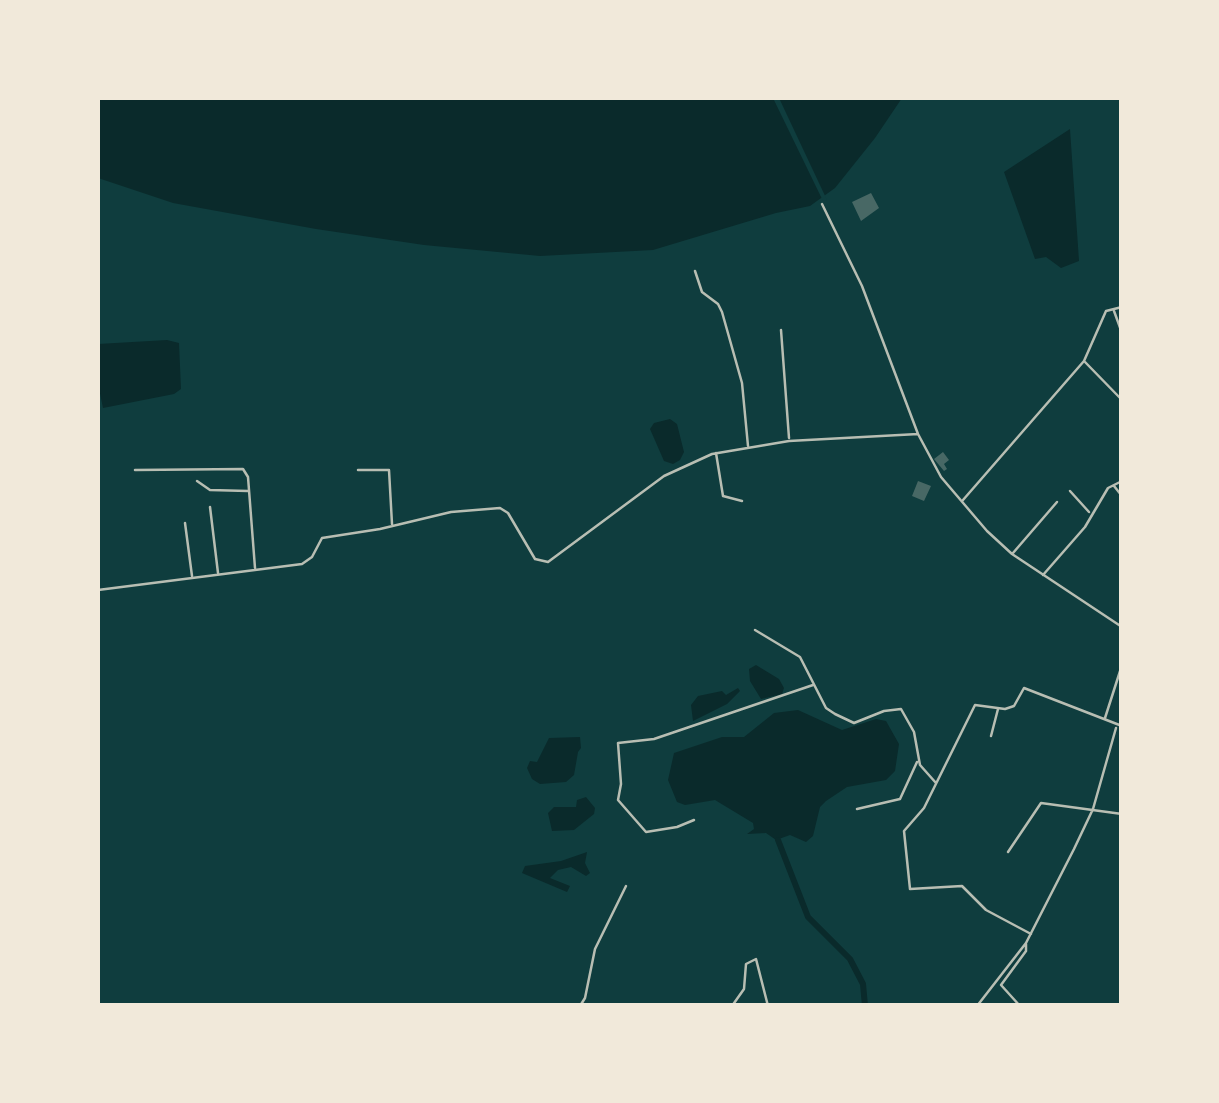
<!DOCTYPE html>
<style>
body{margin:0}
#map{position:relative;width:1219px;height:1103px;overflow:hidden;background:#0f3d3e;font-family:"Open Sans",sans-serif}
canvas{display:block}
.frame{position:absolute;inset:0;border:100px solid #f1e9da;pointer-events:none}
</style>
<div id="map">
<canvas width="1219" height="1103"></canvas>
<div class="frame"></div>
</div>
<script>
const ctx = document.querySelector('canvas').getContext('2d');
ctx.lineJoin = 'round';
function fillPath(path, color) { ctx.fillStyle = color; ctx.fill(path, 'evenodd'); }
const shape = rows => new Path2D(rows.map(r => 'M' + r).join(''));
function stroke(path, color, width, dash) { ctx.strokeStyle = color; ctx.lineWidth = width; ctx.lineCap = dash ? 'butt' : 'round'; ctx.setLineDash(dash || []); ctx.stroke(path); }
const water = shape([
 [98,98,902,98,875,138,835,188,810,206,776,213,653,250,540,256,424,245,316,229,173,203,98,178],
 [1070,129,1079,261,1061,268,1046,257,1035,259,1004,172],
 [167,340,179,343,181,389,174,394,103,408,98,384,98,344],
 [670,419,677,424,684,452,680,460,673,464,664,461,650,429,654,423],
 [756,665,779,679,784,688,782,694,761,699,750,681,749,669],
 [738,688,740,691,727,704,693,721,691,705,698,696,722,691,726,695],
 [798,710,842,730,876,719,886,721,899,744,895,771,886,780,847,787,826,801,820,807,813,836,806,842,790,835,776,840,766,833,747,834,754,829,753,823,715,800,685,805,677,802,668,780,674,753,722,737,744,737,774,713],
 [580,737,581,748,578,752,574,775,566,782,540,784,532,779,527,768,530,761,537,762,549,738],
 [586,797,595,808,594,814,574,830,552,831,548,813,554,807,576,807,577,800],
 [587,852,585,863,590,873,586,876,571,867,558,870,550,878,570,886,567,892,522,873,525,866,561,861]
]);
const pier = shape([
 [773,98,779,98,827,200,823,201]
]);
const canal = shape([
 [778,840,808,917,850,959,863,984,865,1006]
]);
const building = shape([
 [871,193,879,208,861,221,852,202],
 [943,452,949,460,944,464,947,469,944,471,934,459],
 [918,481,931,486,924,501,912,496]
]);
const minor = shape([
 [822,204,862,286,918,434,941,477,987,531,1012,554,1122,627],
 [695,271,702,292,718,304,722,312,742,383,748,446],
 [1114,311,1122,333],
 [781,330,789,438],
 [1085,362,1122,400],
 [716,453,723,496,742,501],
 [135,470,243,469,248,477,255,568],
 [358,470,389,470,392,524],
 [197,481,210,490,248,491],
 [1114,486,1122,496],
 [1070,491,1089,512],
 [963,500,1084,361,1106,311,1122,307],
 [210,507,218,573],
 [185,523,192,576],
 [1013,553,1057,502],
 [1043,575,1085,527,1108,488,1122,481],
 [98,590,302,564,312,557,322,538,380,529,451,512,500,508,508,513,535,559,548,562,664,476,712,454,789,441,918,434],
 [755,630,800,657,826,708,835,714,854,723,884,711,901,709,914,732,920,765,936,783],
 [1105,718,1122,665],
 [991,736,998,709],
 [857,809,900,799,917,762],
 [694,820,677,827,646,832,618,800,621,784,618,743,654,739,813,685],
 [1008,852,1041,803,1122,814],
 [1031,934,986,910,962,886,910,889,904,831,924,808,975,705,1005,709,1014,706,1024,688,1122,726],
 [580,1006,585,998,595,949,626,886],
 [732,1006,744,989,746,964,756,959,768,1006],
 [977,1006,1026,943,1074,849,1093,809,1116,728],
 [1020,1006,1001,985,1026,951,1026,944]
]);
fillPath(water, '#0a2a2b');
fillPath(pier, '#0f3d3e');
stroke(canal, '#0a2a2b', 6);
fillPath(building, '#486865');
stroke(minor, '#b8beb3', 2.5);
</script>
